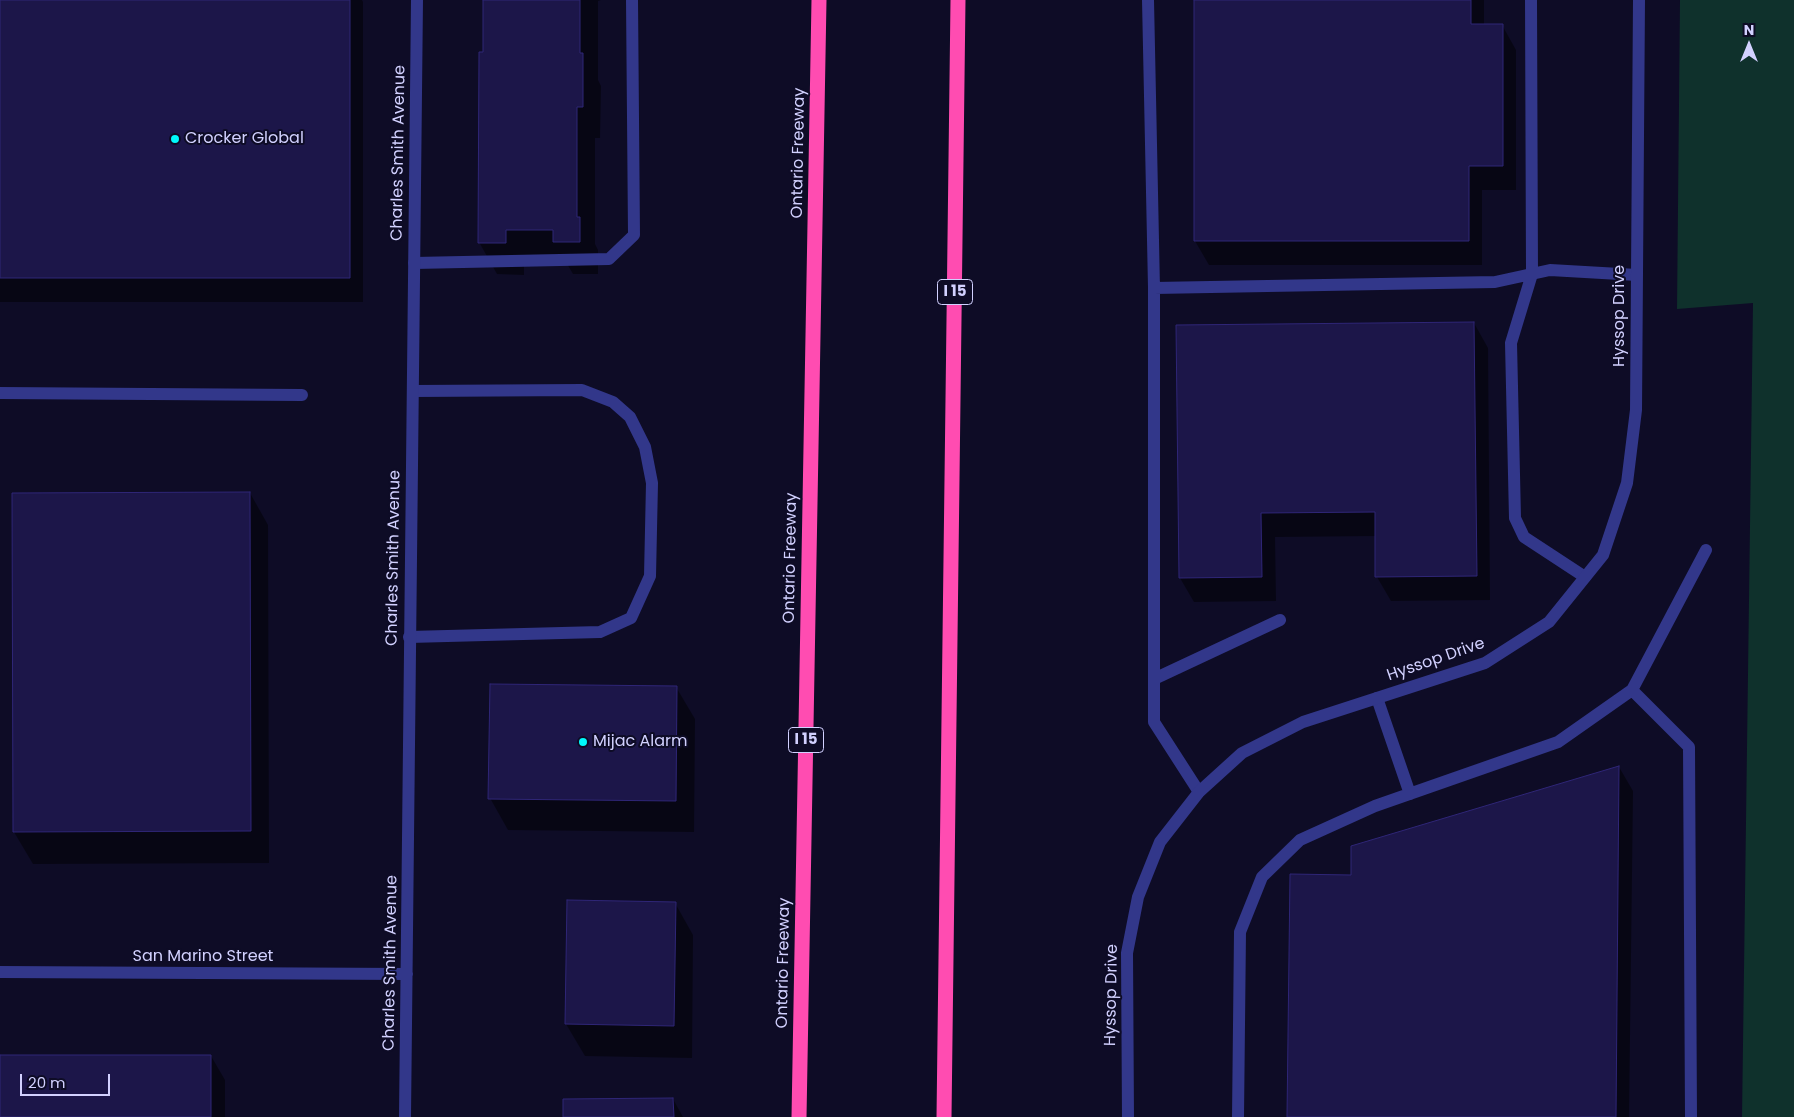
<!DOCTYPE html>
<style>
body{margin:0}
#map{position:relative;width:1794px;height:1117px;overflow:hidden;background:#0e0c26;font-family:Poppins,sans-serif}
canvas{display:block}
.north{position:absolute;left:1724px;top:20px;width:50px;height:50px;-webkit-text-stroke:4px #0e0c26;paint-order:stroke;rotate:0deg;font-size:14px;font-weight:700;line-height:20px;text-align:center;color:#d2d1ff}
.north::after{content:'';display:block;margin:auto;width:18px;height:22px;background:#d2d1ff;clip-path:polygon(50% 0,100% 100%,50% 72%,0 100%)}
.scale{position:absolute;left:20px;top:1074px;width:90px;height:22px;box-sizing:border-box;border:2px solid #d2d1ff;border-top:0;padding-left:6px;font-size:15px;line-height:18px;white-space:nowrap;color:#d2d1ff;-webkit-text-stroke:4px #0e0c26;paint-order:stroke}
</style>
<div id="map">
<canvas width="1794" height="1117"></canvas>
<div class="north">N</div>
<div class="scale">20 m</div>
</div>
<script>
const ctx = document.querySelector('canvas').getContext('2d');
ctx.lineJoin = 'round';
function fillPath(path, color) { ctx.fillStyle = color; ctx.fill(path, 'evenodd'); }
const shape = rows => new Path2D(rows.map(r => 'M' + r).join(''));
function stroke(path, color, width, dash) { ctx.strokeStyle = color; ctx.lineWidth = width; ctx.lineCap = dash ? 'butt' : 'round'; ctx.setLineDash(dash || []); ctx.stroke(path); }
function label(font, color, halo, rows, align = 'center') {
  ctx.font = font + ' Poppins,sans-serif'; ctx.lineWidth = 4; ctx.setLineDash([]); ctx.textBaseline = 'middle'; ctx.strokeStyle = halo; ctx.fillStyle = color; for (const [text, x, y, turn = 0] of rows) {
    ctx.save(); ctx.translate(x, y); ctx.rotate((+turn || 0) * Math.PI / 180); ctx.textAlign = isNaN(turn) ? turn : align; if (halo) ctx.strokeText(text, 0, 0); ctx.fillText(text, 0, 0); ctx.restore();
  }
}
const green = shape([
 [1680,0,1794,0,1794,1117,1742,1117,1753,303,1677,309]
]);
const shadow = shape([
 [0,0,362,0,363,2,363,302,0,302],
 [484,0,601,0,598,1,598,80,601,86,600,138,595,138,595,244,598,250,598,274,573,274,566,262,524,261,524,275,497,274,479,242],
 [1195,0,1484,0,1484,25,1502,25,1516,50,1516,190,1482,190,1482,265,1209,265,1195,241],
 [1474,323,1488,348,1490,600,1391,601,1377,577,1376,536,1275,537,1276,601,1194,602,1180,578],
 [250,493,268,525,269,863,33,864,14,832],
 [676,687,695,719,694,832,508,830,490,798],
 [1619,767,1633,791,1629,1117,1289,1117,1352,876],
 [675,903,693,935,692,1058,585,1056,566,1024],
 [0,1056,211,1056,225,1080,225,1117,0,1117],
 [673,1099,683,1117,564,1117]
]);
const building = shape([
 [0,0,350,0,350,278,0,278,0,0],
 [483,0,580,0,580,53,583,53,583,107,577,107,577,217,580,217,580,242,553,242,553,230,506,230,506,243,478,243,479,52,483,52,483,0],
 [1194,0,1471,0,1471,24,1503,24,1503,166,1469,166,1469,241,1194,241,1194,0],
 [1474,322,1477,576,1375,577,1375,512,1261,513,1262,577,1179,578,1176,325,1474,322],
 [250,492,251,831,13,832,12,493,250,492],
 [490,684,677,686,676,801,488,799,490,684],
 [1619,766,1616,1117,1287,1117,1290,874,1351,875,1351,846,1619,766],
 [567,900,676,902,674,1026,565,1024,567,900],
 [0,1055,211,1055,211,1117,0,1117,0,1055],
 [673,1098,674,1117,563,1117,563,1099,673,1098]
]);
const lane = shape([
 [1148,0,1154,288],
 [1531,0,1532,274,1511,343,1515,518,1524,537,1585,577],
 [414,263,609,259,634,235,632,0],
 [0,393,302,395],
 [409,637,600,632,631,618,650,576,652,483,645,447,630,417,613,402,582,390,413,391],
 [1154,679,1280,620],
 [1632,690,1706,550],
 [1377,698,1410,794],
 [1199,792,1154,722,1154,288,1495,282,1550,270,1637,275],
 [1238,1117,1240,932,1262,877,1300,840,1375,806,1558,742,1632,690,1689,747,1691,1117]
]);
const street = shape([
 [0,972,407,974],
 [405,1117,417,0],
 [1128,1117,1127,953,1138,897,1160,842,1199,792,1242,753,1303,722,1485,663,1549,622,1603,555,1627,483,1636,410,1639,0]
]);
const highway = shape([
 [799,1117,819,0],
 [944,1117,958,0]
]);
const markers = [
 [175,139,5,"#00f9fc"],
 [583,742,5,"#00f9fc"]
];
const shields = [
 [955,292,35],
 [806,740,35]
];
const shieldNames = [
 ["I 15",955,292],
 ["I 15",806,740]
];
const poiNames = [
 ["Crocker Global",185,139],
 ["Mijac Alarm",593,742]
];
const streetNames = [
 ["Charles Smith Avenue",399,153,-89],
 ["Ontario Freeway",799,153,-89],
 ["Hyssop Drive",1620,316,-90],
 ["Charles Smith Avenue",394,558,-89],
 ["Ontario Freeway",791,558,-89],
 ["Hyssop Drive",1436,660,-19],
 ["San Marino Street",203,957],
 ["Charles Smith Avenue",391,963,-89],
 ["Ontario Freeway",784,963,-89],
 ["Hyssop Drive",1112,995,-89]
];
fillPath(green, '#0f312c');
fillPath(shadow, '#0007');
fillPath(building, '#1c1649');
stroke(building, '#2f2677', 1);
stroke(lane, '#32378a', 12);
stroke(street, '#32378a', 12);
stroke(highway, '#ff4cb1', 15);
for (const [x, y, r, color] of markers) { const dot = new Path2D(); dot.arc(x, y, r, 0, 2 * Math.PI); ctx.fillStyle = color; ctx.fill(dot); stroke(dot, '#0e0c26', 2); }
for (const [x, y, w] of shields) { const box = new Path2D(); box.roundRect(x - w / 2, y - 12.5, w, 25, 4); ctx.fillStyle = '#0e0c26'; ctx.fill(box); stroke(box, '#d2d1ff', 1); }
label('bold 15px', '#d2d1ff', null, shieldNames);
label('16px', '#d2d1ff', '#0e0c26', poiNames, 'left');
label('16px', '#d2d1ff', '#0e0c26', streetNames);
</script>
